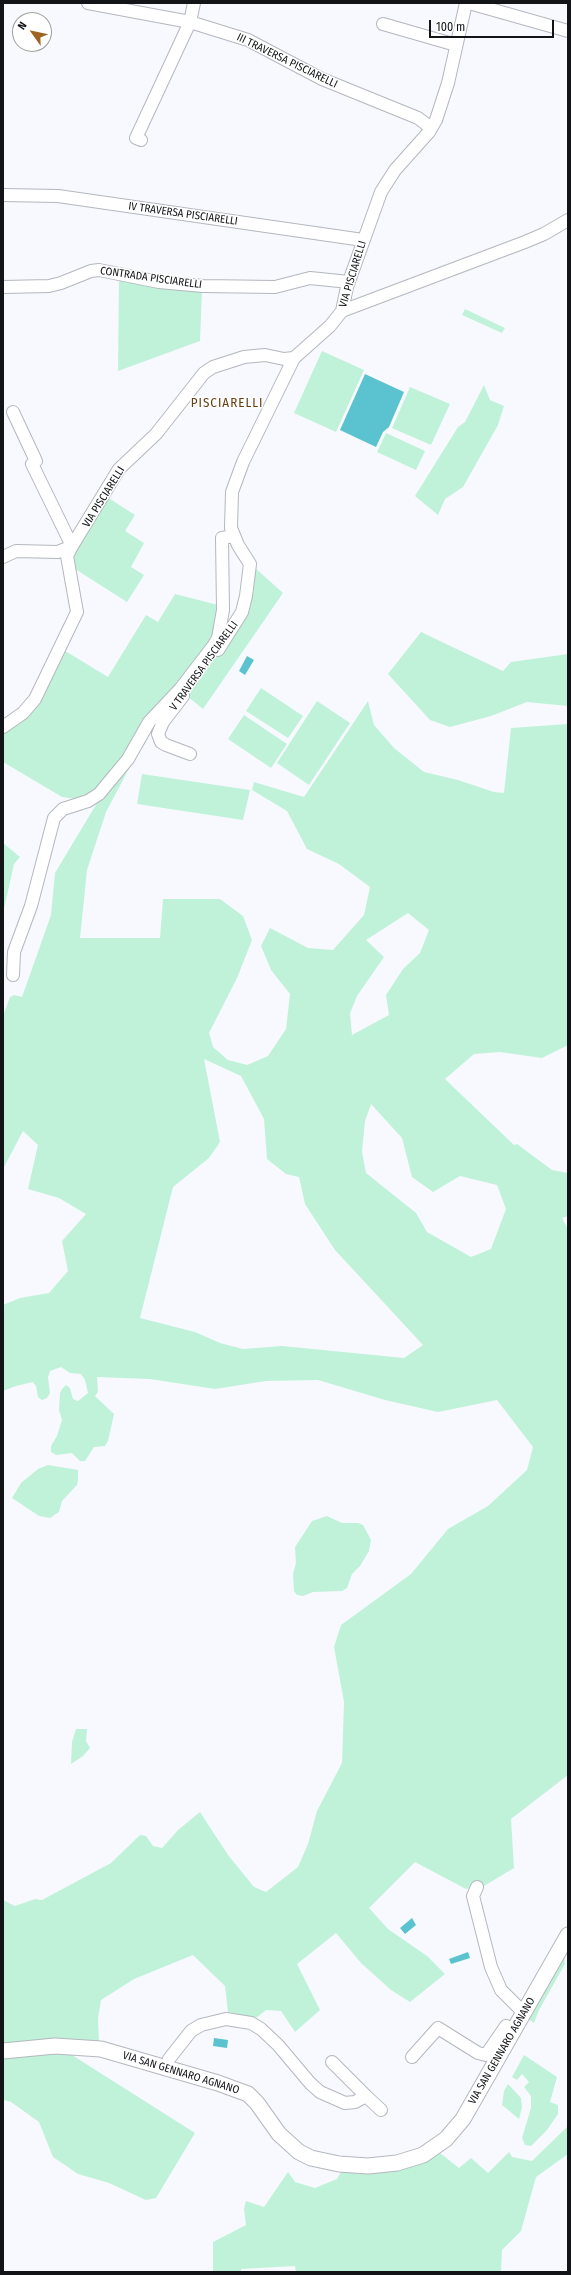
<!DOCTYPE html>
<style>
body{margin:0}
#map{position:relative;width:571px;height:2275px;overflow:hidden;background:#f7f9fe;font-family:"Fira Sans Condensed",sans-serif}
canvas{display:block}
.frame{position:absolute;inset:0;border:4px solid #131417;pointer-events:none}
.north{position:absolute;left:12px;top:12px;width:40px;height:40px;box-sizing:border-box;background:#fff;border:1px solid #a1a1a2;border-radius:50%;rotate:303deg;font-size:11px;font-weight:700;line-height:16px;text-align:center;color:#131417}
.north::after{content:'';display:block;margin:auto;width:14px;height:18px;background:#9d6422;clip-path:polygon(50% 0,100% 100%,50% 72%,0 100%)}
.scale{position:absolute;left:429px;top:20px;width:125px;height:18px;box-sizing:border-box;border:2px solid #131417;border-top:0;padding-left:5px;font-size:12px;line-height:14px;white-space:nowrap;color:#131417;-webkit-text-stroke:3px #fff;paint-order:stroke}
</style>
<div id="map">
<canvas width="571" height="2275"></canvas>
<div class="frame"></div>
<div class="north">N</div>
<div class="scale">100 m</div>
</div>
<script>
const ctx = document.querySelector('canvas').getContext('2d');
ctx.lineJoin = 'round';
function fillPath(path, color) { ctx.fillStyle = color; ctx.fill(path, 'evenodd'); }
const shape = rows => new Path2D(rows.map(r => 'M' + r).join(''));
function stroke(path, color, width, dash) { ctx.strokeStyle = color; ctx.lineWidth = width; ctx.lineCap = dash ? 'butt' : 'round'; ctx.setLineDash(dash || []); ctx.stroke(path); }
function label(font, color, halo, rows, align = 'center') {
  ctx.font = font + ' "Fira Sans Condensed",sans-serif'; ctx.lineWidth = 3; ctx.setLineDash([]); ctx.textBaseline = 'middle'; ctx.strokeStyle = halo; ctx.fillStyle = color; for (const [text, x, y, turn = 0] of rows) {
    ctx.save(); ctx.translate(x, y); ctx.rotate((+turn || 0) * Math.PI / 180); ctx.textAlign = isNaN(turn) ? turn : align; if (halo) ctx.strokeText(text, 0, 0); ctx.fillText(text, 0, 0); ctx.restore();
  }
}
const green = shape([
 [119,277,202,289,200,341,118,371],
 [465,309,505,328,502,333,462,315],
 [322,351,364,370,336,432,294,413],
 [484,385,490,400,504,406,498,425,463,487,445,499,438,515,415,496,458,427,465,422],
 [410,387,450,404,431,445,392,428],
 [386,433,425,451,416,470,377,452],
 [107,497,135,515,125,531,144,543,131,567,144,575,127,602,72,567,72,557],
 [254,567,283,593,203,709,187,696,239,624],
 [175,594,222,606,217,633,120,761,99,786,88,795,76,799,62,797,3,762,3,730,23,717,62,649,108,677,146,615,158,622],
 [421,632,503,671,511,662,568,654,568,706,527,702,491,716,450,727,430,720,388,674],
 [261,688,303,716,288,738,246,711],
 [317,701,350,723,309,785,277,763],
 [368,701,374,725,394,748,424,772,458,780,494,792,504,793,511,728,568,724,568,1045,542,1058,500,1052,474,1054,445,1079,514,1145,517,1144,552,1170,568,1173,568,1216,562,1218,568,1229,568,1775,511,1819,514,1868,484,1886,466,1889,415,1862,369,1908,388,1929,427,1956,445,1974,410,2002,391,1990,361,1963,336,1933,297,1964,320,2010,295,2032,281,2011,266,2010,256,2018,228,2012,225,1986,193,1955,134,1979,101,2000,98,2018,99,2041,24,2044,3,2047,3,1900,15,1906,35,1899,42,1900,111,1863,140,1835,146,1836,153,1846,162,1848,178,1830,200,1812,228,1855,254,1887,266,1892,298,1867,308,1844,317,1811,342,1763,344,1702,334,1647,341,1625,411,1574,448,1529,488,1506,527,1470,533,1447,497,1400,438,1412,385,1400,318,1380,266,1381,215,1389,150,1379,97,1377,98,1392,95,1396,114,1414,108,1441,105,1446,94,1447,85,1461,80,1461,72,1453,56,1455,51,1452,51,1446,57,1436,62,1420,59,1410,60,1393,62,1389,66,1385,70,1388,73,1399,78,1401,88,1393,85,1380,81,1374,70,1373,61,1367,50,1371,48,1377,50,1393,47,1398,42,1400,38,1397,36,1386,33,1382,16,1386,3,1391,3,1305,20,1298,49,1293,68,1271,62,1241,86,1214,59,1198,28,1189,38,1145,23,1131,3,1169,3,1016,10,997,14,995,22,997,51,915,55,873,103,793,142,739,146,742,133,761,106,812,87,870,80,938,160,938,163,899,220,899,243,916,252,940,237,978,209,1033,213,1047,228,1060,247,1065,268,1056,286,1029,290,994,271,970,261,946,270,928,308,948,333,950,364,915,370,887,339,864,307,849,287,811,252,790,254,782,304,797],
 [408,913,429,930,420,953,403,969,386,995,389,1015,352,1035,350,1013,357,996,384,957,366,940],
 [204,1059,241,1076,264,1119,267,1159,286,1174,299,1177,305,1204,335,1250,423,1345,404,1358,282,1346,243,1349,220,1343,195,1332,140,1318,173,1187,209,1158,220,1142],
 [371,1104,402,1138,412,1177,433,1192,460,1176,497,1185,506,1209,491,1249,471,1257,427,1232,416,1213,366,1173,362,1152,365,1121],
 [244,715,287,744,271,768,228,739],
 [142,774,250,790,243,820,137,804],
 [3,843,20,857,14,864,3,913],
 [48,1465,78,1470,78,1480,77,1485,62,1501,59,1512,50,1518,39,1516,12,1498,21,1483,38,1469],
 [327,1516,342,1523,358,1523,363,1525,371,1540,369,1551,360,1566,352,1574,347,1588,342,1591,313,1592,303,1596,297,1595,294,1591,293,1574,296,1563,295,1547,312,1521],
 [76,1729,87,1729,86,1741,90,1748,83,1756,71,1764,72,1742],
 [564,1954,565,1964,539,2010,534,2023,527,2018],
 [40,2053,72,2055,195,2133,156,2198,146,2200,109,2183,78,2174,53,2157,39,2122,11,2102,3,2100,3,2058],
 [524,2055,557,2077,550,2102,558,2105,558,2114,547,2130,531,2146,525,2145,522,2138,531,2108,531,2096,524,2087,529,2082,522,2074,517,2080,512,2077],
 [508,2084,521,2098,522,2107,519,2119,502,2105,504,2091],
 [568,2126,568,2154,536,2177,521,2231,502,2250,501,2272,296,2272,295,2266,241,2269,241,2272,213,2272,213,2242,246,2225,244,2209,246,2201,264,2207,288,2172,295,2182,315,2188,337,2179,342,2170,358,2174,402,2170,440,2153,459,2168,471,2158,488,2173,509,2152,512,2157,532,2161]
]);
const water = shape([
 [365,374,404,392,389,427,383,432,376,447,340,430],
 [247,656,254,660,245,675,239,671],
 [412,1918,416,1925,405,1934,400,1928],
 [468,1952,470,1958,451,1964,449,1959],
 [214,2038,228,2040,227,2048,213,2046]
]);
const minor = shape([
 [88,3,190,22,248,40,322,79,418,118,431,128],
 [469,3,568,31],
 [383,24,456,45],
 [141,140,136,138,190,22,194,3],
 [3,195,58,196,363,240],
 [3,287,49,286,61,283,91,271,99,270,159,282,203,286,275,287,310,278,349,282],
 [342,311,525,242,544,234,568,220],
 [3,557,16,551,58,552,72,546,119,469,156,434,204,373,213,367,244,357,265,355,284,359,294,358,330,326,342,311,347,287,381,192,395,170,429,132,436,120,448,83,466,3],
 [218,650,242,612,246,596,250,564,238,545,231,528,232,492,243,462,294,358],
 [183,696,163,722,158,734,161,742,166,745,190,754],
 [3,727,23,713,35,699,77,612,67,556,72,546,32,464,36,461,13,412],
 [13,975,14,952,31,906,54,818,63,809,88,801,99,794,128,759,149,722,181,688,214,645,218,638,223,610,222,538,234,536],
 [477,1887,473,1896,491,1967,501,1990,524,2013],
 [412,2057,438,2028,478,2053,486,2055,506,2026,513,2031],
 [166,2068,169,2059,191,2031,201,2025,226,2019,251,2023,261,2029,278,2045,310,2083,320,2092,345,2103,355,2102,366,2096,332,2062],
 [366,2096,381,2110]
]);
const major = shape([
 [3,2051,55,2046,101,2049,218,2083,248,2094,257,2103,279,2134,299,2152,311,2158,339,2164,368,2166,397,2163,423,2155,446,2139,463,2119,568,1935]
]);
const streetNames = [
 ["III TRAVERSA PISCIARELLI",287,61,26],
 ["IV TRAVERSA PISCIARELLI",183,214,8],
 ["VIA PISCIARELLI",353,274,-73],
 ["CONTRADA PISCIARELLI",151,278,8],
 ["VIA PISCIARELLI",104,497,-58],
 ["V TRAVERSA PISCIARELLI",204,666,-54],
 ["VIA SAN GENNARO AGNANO",502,2051,-60],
 ["VIA SAN GENNARO AGNANO",181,2073,17]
];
const quarterNames = [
 ["PISCIARELLI",227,403]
];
fillPath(green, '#c0f2d9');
fillPath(water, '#5bc3cf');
stroke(minor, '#b4b7bf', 14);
stroke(major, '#b4b7bf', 17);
stroke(minor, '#fff', 12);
stroke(major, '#fff', 15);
label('11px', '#131417', '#fff', streetNames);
ctx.letterSpacing = '1px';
label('13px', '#663f11', '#fff', quarterNames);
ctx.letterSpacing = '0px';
</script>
